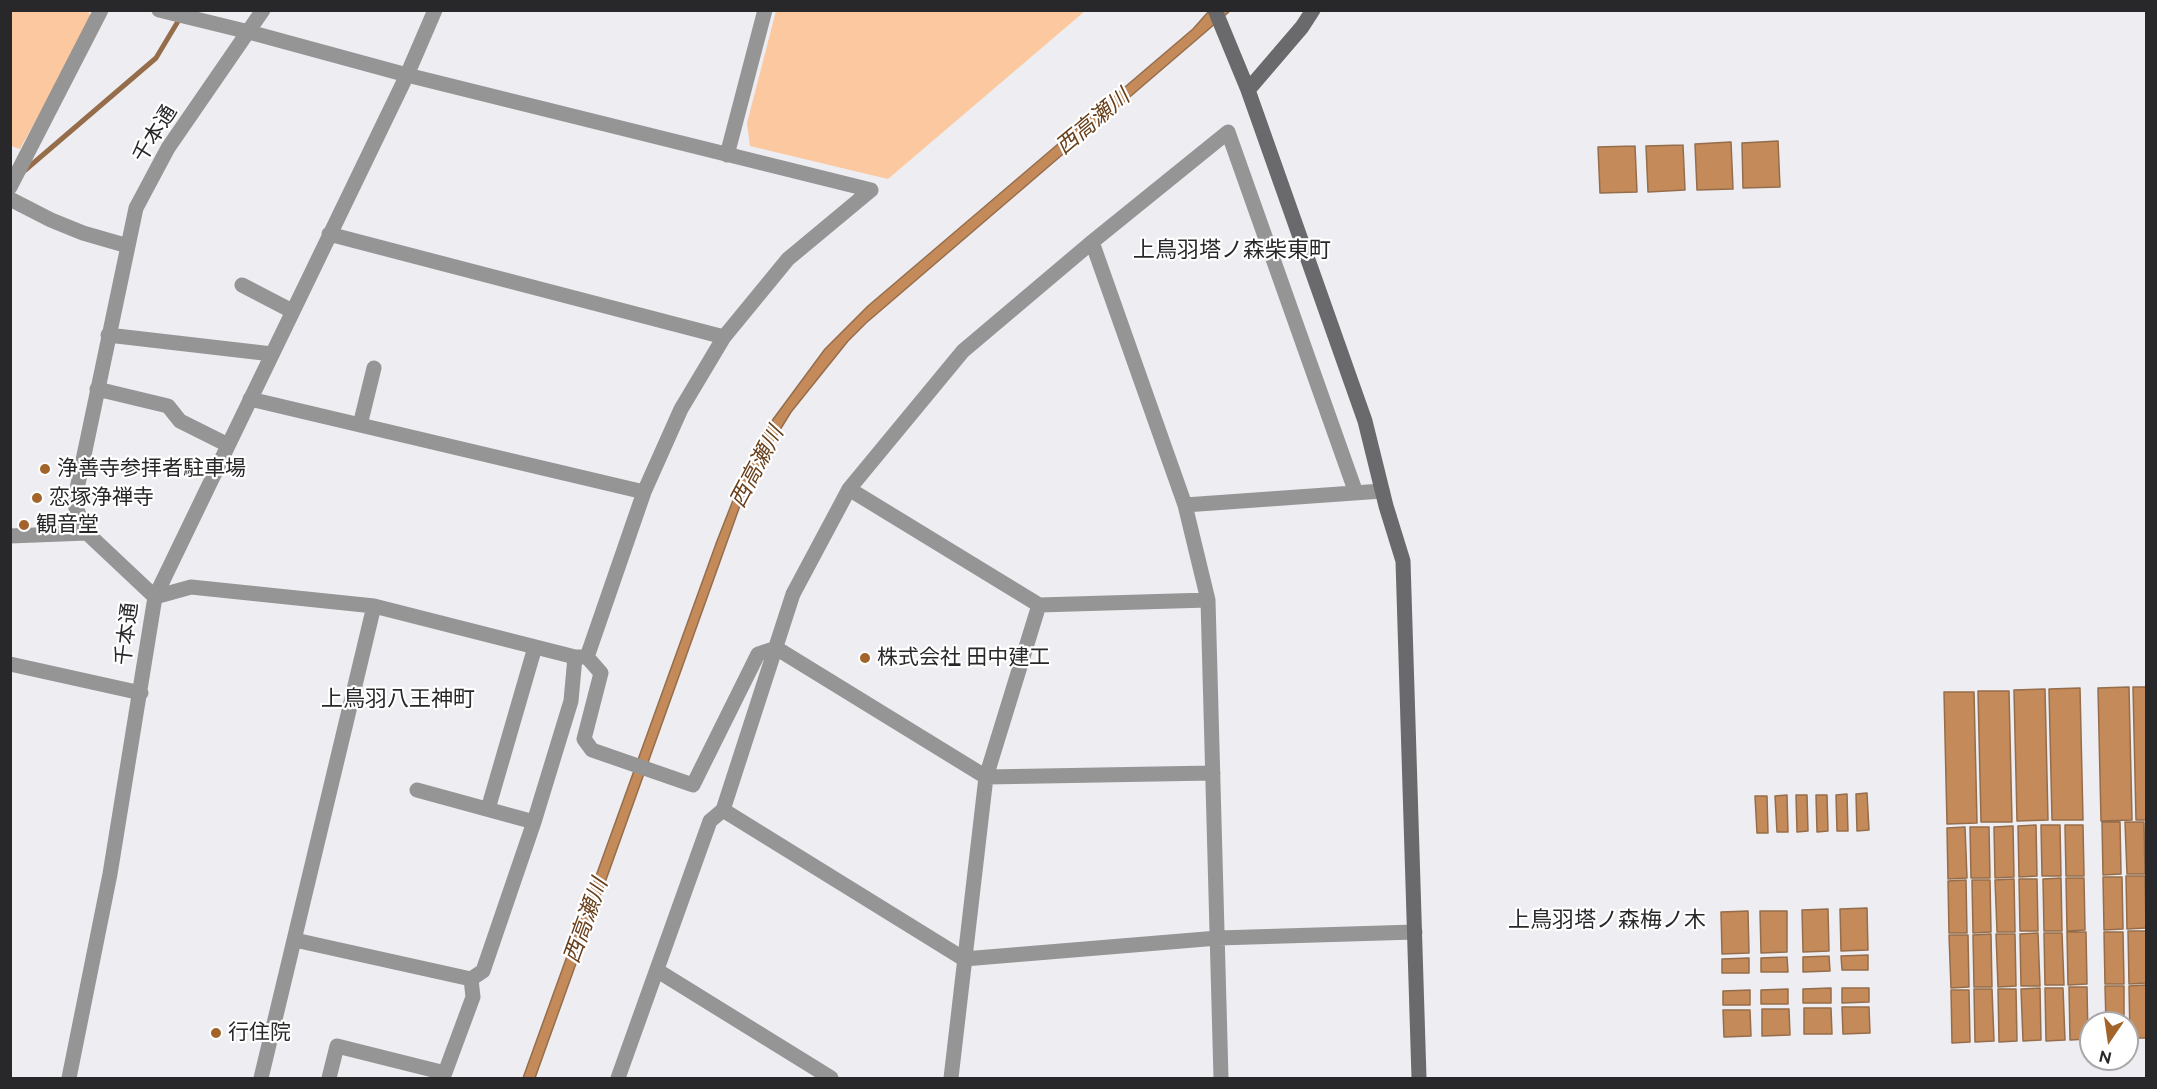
<!DOCTYPE html>
<meta charset="utf-8">
<style>
body{margin:0}
#map{position:relative;width:2157px;height:1089px;overflow:hidden;background:#ededf2;font-family:Raleway,sans-serif}
canvas{display:block}
.frame{position:absolute;inset:0;border:12px solid #28282a;pointer-events:none}
.north{position:absolute;left:2079px;top:1011px;width:60px;height:60px;box-sizing:border-box;background:#fff;border:2px solid #a9a9aa;border-radius:50%;rotate:193deg;font-size:16px;font-weight:700;line-height:24px;text-align:center;color:#28282a}
.north::after{content:'';display:block;margin:auto;width:21px;height:27px;background:#a2642a;clip-path:polygon(50% 0,100% 100%,50% 72%,0 100%)}
</style>
<div id="map">
<canvas width="2157" height="1089"></canvas>
<div class="frame"></div>
<div class="north">N</div>
</div>
<script>
const ctx = document.querySelector('canvas').getContext('2d');
ctx.lineJoin = 'round';
function fillPath(path, color) { ctx.fillStyle = color; ctx.fill(path, 'evenodd'); }
const shape = rows => new Path2D(rows.map(r => 'M' + r).join(''));
function stroke(path, color, width, dash) { ctx.strokeStyle = color; ctx.lineWidth = width; ctx.lineCap = dash ? 'butt' : 'round'; ctx.setLineDash(dash || []); ctx.stroke(path); }
function label(font, color, halo, rows, align = 'center') {
  ctx.font = font + ' Raleway,"Noto Sans JP",sans-serif'; ctx.lineWidth = 4.5; ctx.setLineDash([]); ctx.textBaseline = 'middle'; ctx.strokeStyle = halo; ctx.fillStyle = color; for (const [text, x, y, turn = 0] of rows) {
    ctx.save(); ctx.translate(x, y); ctx.rotate((+turn || 0) * Math.PI / 180); ctx.textAlign = isNaN(turn) ? turn : align; if (halo) ctx.strokeText(text, 0, 0); ctx.fillText(text, 0, 0); ctx.restore();
  }
}
const green = shape([
 [10,11,88,11,92,19,20,149,11,146],
 [776,11,776,10,1085,11,888,179,750,146,747,123]
]);
const water = shape([
 [1209,11,1230,11,866,323,848,341,791,412,762,459,742,500,535,1078,523,1078,717,541,750,457,774,418,825,349,868,306,1193,29,1209,11],
 [1778,141,1780,187,1743,188,1742,143,1778,141],
 [1731,142,1733,189,1697,190,1695,144,1731,142],
 [1683,145,1685,190,1648,192,1646,146,1683,145],
 [1635,146,1637,192,1600,193,1598,147,1635,146],
 [2129,687,2132,820,2101,821,2098,688,2129,687],
 [2133,687,2146,687,2146,820,2136,820,2133,687],
 [2080,688,2083,820,2052,820,2049,689,2080,688],
 [2045,689,2048,820,2017,821,2014,690,2045,689],
 [1978,691,2009,691,2012,822,1981,822,1978,691],
 [1944,692,1974,692,1977,823,1947,824,1944,692],
 [1867,793,1869,830,1857,831,1856,794,1867,793],
 [1847,794,1848,831,1837,831,1836,795,1847,794],
 [1787,795,1788,832,1777,832,1775,796,1787,795],
 [1796,795,1807,795,1808,831,1797,832,1796,795],
 [1816,795,1827,795,1828,831,1817,832,1816,795],
 [1755,796,1767,796,1768,833,1757,833,1755,796],
 [2102,822,2120,822,2121,874,2103,875,2102,822],
 [2125,822,2144,822,2145,874,2127,874,2125,822],
 [2036,825,2037,876,2019,877,2018,826,2036,825],
 [2041,825,2060,825,2061,876,2042,876,2041,825],
 [2065,825,2083,825,2084,876,2066,876,2065,825],
 [2013,826,2014,877,1995,878,1994,827,2013,826],
 [1965,827,1967,878,1948,879,1947,828,1965,827],
 [1970,827,1989,827,1990,878,1971,878,1970,827],
 [2126,876,2145,876,2146,928,2127,929,2126,876],
 [2103,877,2122,877,2123,929,2104,930,2103,877],
 [2061,878,2062,931,2044,931,2043,879,2061,878],
 [2066,878,2084,878,2085,930,2067,931,2066,878],
 [2014,879,2015,932,1997,932,1995,880,2014,879],
 [2019,879,2037,879,2038,931,2020,931,2019,879],
 [1966,880,1967,933,1949,933,1948,881,1966,880],
 [1972,880,1990,880,1991,932,1973,933,1972,880],
 [1867,908,1868,950,1841,951,1840,909,1867,908],
 [1828,909,1829,951,1803,952,1802,910,1828,909],
 [1748,911,1749,953,1722,954,1721,912,1748,911],
 [1760,911,1787,911,1787,952,1761,953,1760,911],
 [2128,931,2146,931,2146,983,2129,984,2128,931],
 [2067,932,2086,932,2087,984,2068,985,2067,932],
 [2104,932,2123,932,2124,984,2105,984,2104,932],
 [2038,933,2040,986,2021,986,2020,934,2038,933],
 [2044,933,2062,933,2064,985,2045,985,2044,933],
 [1991,934,1992,987,1974,987,1973,935,1991,934],
 [1996,934,2015,934,2016,986,1998,987,1996,934],
 [1949,935,1968,935,1969,987,1951,988,1949,935],
 [1868,955,1868,970,1842,970,1841,956,1868,955],
 [1829,956,1830,971,1803,972,1803,957,1829,956],
 [1787,957,1788,972,1761,972,1761,958,1787,957],
 [1749,958,1749,973,1722,973,1722,959,1749,958],
 [2146,985,2146,1038,2130,1038,2129,986,2146,985],
 [2105,986,2124,986,2124,1023,2106,1023,2105,986],
 [2069,987,2087,987,2088,1039,2070,1040,2069,987],
 [1831,988,1831,1003,1803,1003,1803,989,1831,988],
 [1842,988,1869,988,1869,1002,1842,1003,1842,988],
 [2040,988,2041,1040,2023,1041,2021,989,2040,988],
 [2045,988,2063,988,2065,1040,2046,1041,2045,988],
 [1788,989,1788,1004,1761,1004,1761,990,1788,989],
 [1974,989,1992,989,1994,1041,1975,1042,1974,989],
 [1998,989,2016,989,2017,1041,1999,1042,1998,989],
 [1750,990,1750,1005,1723,1005,1723,991,1750,990],
 [1951,990,1969,990,1970,1042,1952,1043,1951,990],
 [1842,1007,1869,1007,1870,1033,1843,1034,1842,1007],
 [1804,1008,1831,1008,1832,1034,1804,1034,1804,1008],
 [1762,1009,1789,1009,1790,1035,1762,1036,1762,1009],
 [1723,1010,1750,1010,1751,1036,1724,1037,1723,1010]
]);
const stream = shape([
 [23,172,156,58,180,18]
]);
const street = shape([
 [159,10,249,32,407,75,871,190],
 [727,155,765,10],
 [10,187,101,10],
 [871,190,788,259,724,337,681,409,644,492,587,657,601,673,584,739,592,750,693,785,758,654,776,648,986,777,1213,773],
 [10,199,51,220,83,233,128,246],
 [329,234,724,337],
 [1092,242,1185,505,1208,600,1221,1078],
 [242,285,292,311],
 [108,335,272,354],
 [97,389,168,406,180,421,228,445],
 [250,399,644,492],
 [360,425,374,368],
 [849,489,1039,605,1208,600],
 [1185,505,1382,491],
 [10,536,87,533],
 [155,597,87,533,74,503,136,208,168,148,263,10],
 [155,597,191,587,374,606,575,657,584,657],
 [10,664,141,693],
 [417,790,534,822],
 [488,809,535,647],
 [723,810,964,959,1218,938,1415,932],
 [295,940,471,979],
 [658,971,831,1078],
 [69,1078,110,874,155,597,407,75,435,10],
 [261,1078,374,606],
 [329,1078,337,1046,445,1073],
 [443,1078,473,997,471,979,483,971,534,822,571,701,575,657],
 [618,1078,710,821,723,810,793,594,849,489,963,351,1092,242,1228,132,1356,493],
 [951,1078,986,777,1039,605]
]);
const secondary = shape([
 [1215,10,1248,90,1365,421,1386,506,1403,561,1419,1078],
 [1248,90,1302,27,1313,10]
]);
const markers = [
 [45,469,6,"#a2642a"],
 [37,498,6,"#a2642a"],
 [24,525,6,"#a2642a"],
 [865,658,6,"#a2642a"],
 [216,1033,6,"#a2642a"]
];
const streetNames = [
 ["千本通",155,134,-58],
 ["千本通",127,634,-83]
];
const poiNames = [
 ["浄善寺参拝者駐車場",57,469],
 ["恋塚浄禅寺",49,498],
 ["観音堂",36,525],
 ["株式会社 田中建工",877,658],
 ["行住院",228,1033]
];
const waterNames = [
 ["西高瀬川",1093,122,-40],
 ["西高瀬川",757,467,-62],
 ["西高瀬川",586,921,-70]
];
const neighbourhoodNames = [
 ["上鳥羽塔ノ森柴東町",1232,250],
 ["上鳥羽八王神町",398,699],
 ["上鳥羽塔ノ森梅ノ木",1607,920]
];
fillPath(green, '#fbc89f');
fillPath(water, '#c48a59');
stroke(water, '#956d4b', 1.5);
stroke(stream, '#956d4b', 5);
stroke(street, '#959596', 15);
stroke(secondary, '#6a6a6d', 15);
for (const [x, y, r, color] of markers) { const dot = new Path2D(); dot.arc(x, y, r, 0, 2 * Math.PI); ctx.fillStyle = color; ctx.fill(dot); stroke(dot, '#fff', 2); }
label('21px', '#28282a', '#fff', streetNames);
label('21px', '#28282a', '#fff', poiNames, 'left');
label('italic 22px', '#69401b', '#fff', waterNames);
label('22px', '#28282a', '#fff', neighbourhoodNames);
</script>
